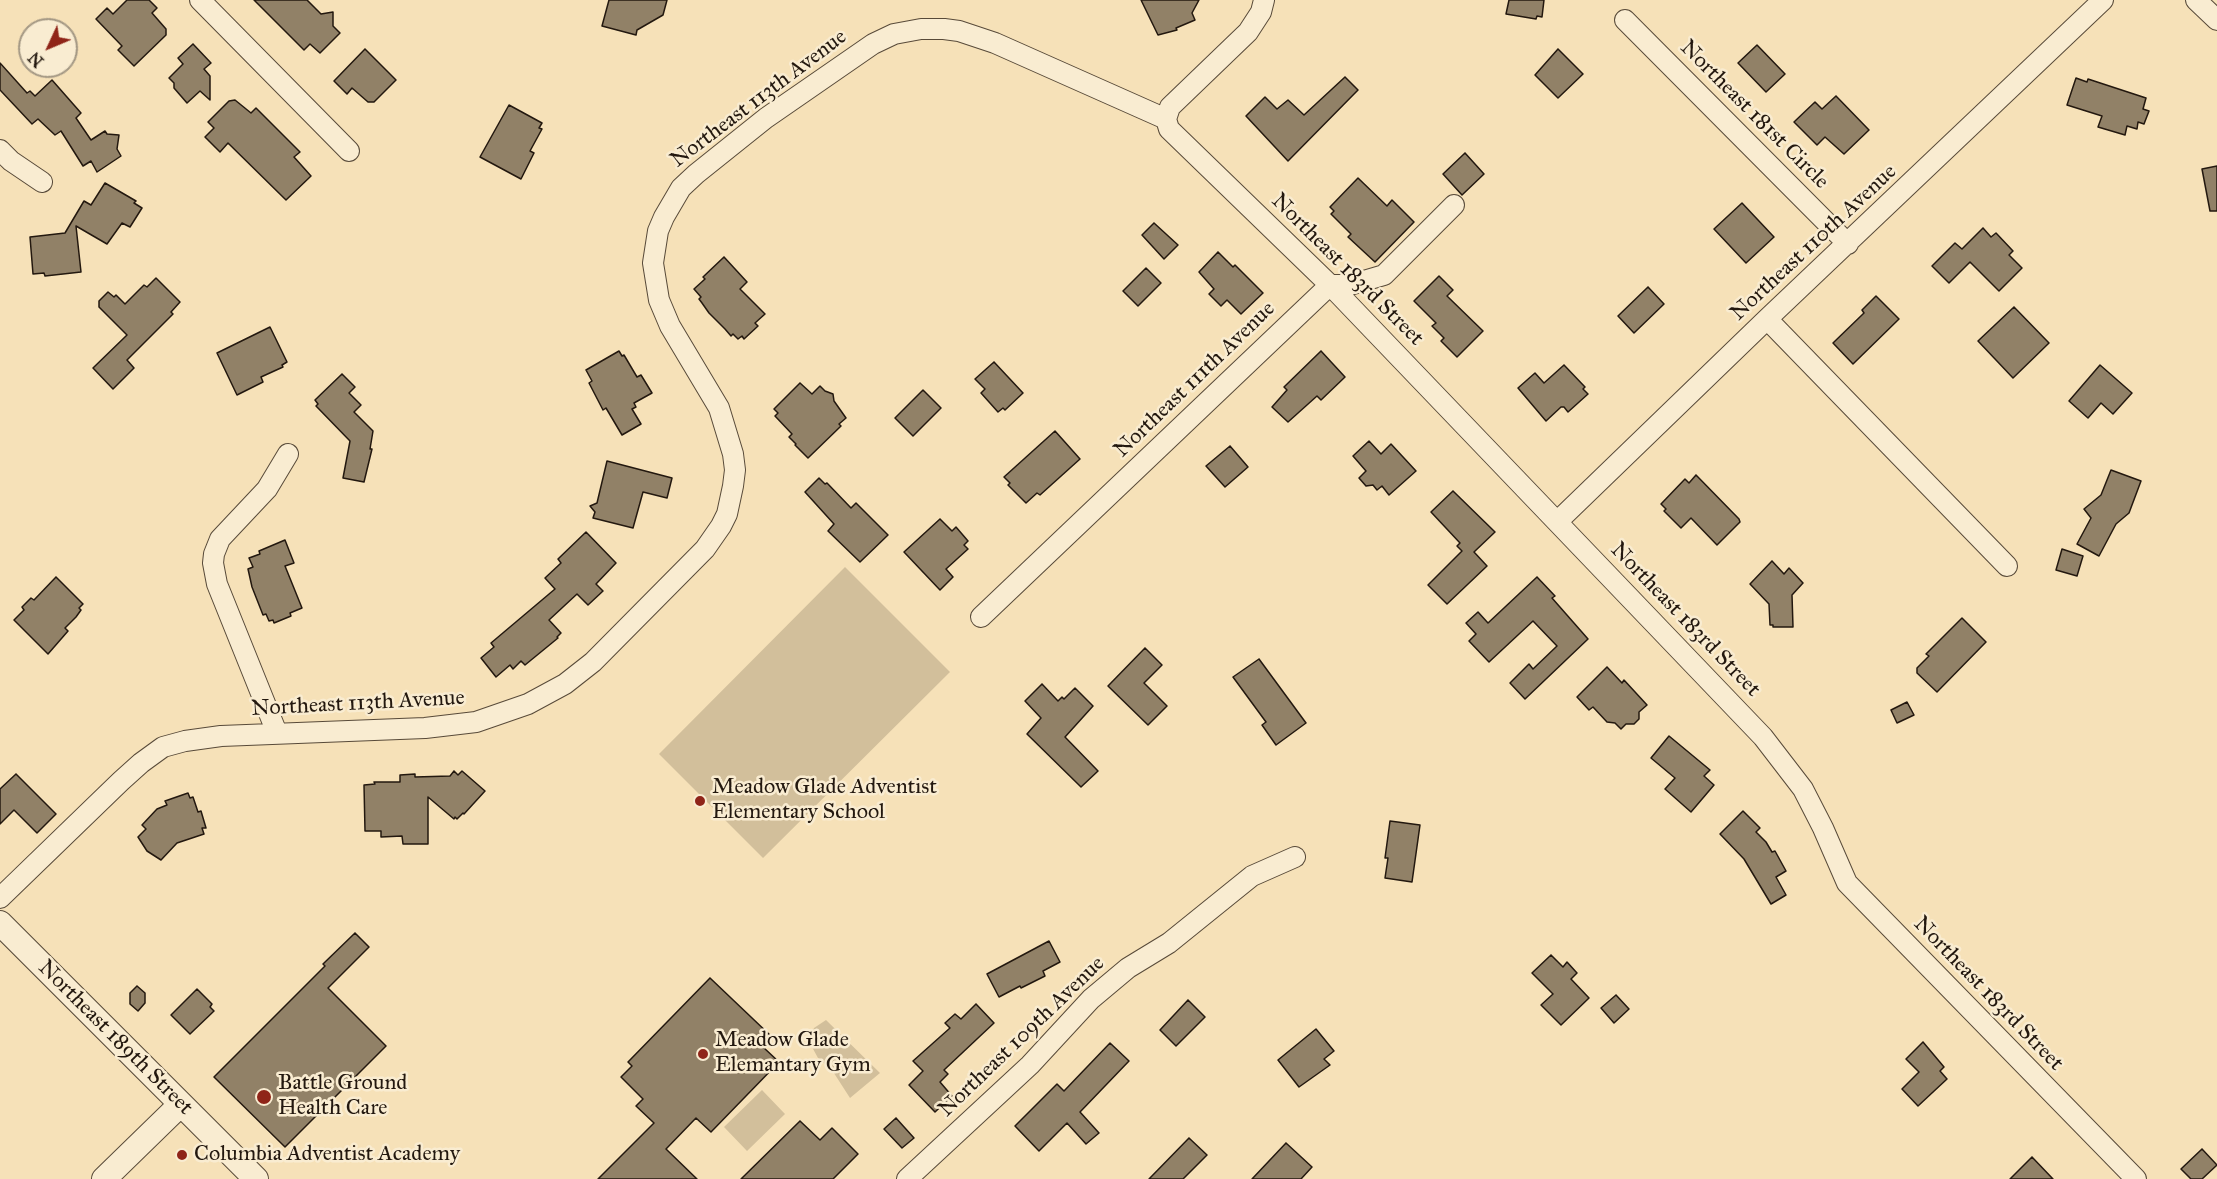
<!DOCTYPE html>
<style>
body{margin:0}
#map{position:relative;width:2217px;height:1179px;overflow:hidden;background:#f6e1b8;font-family:"IM FELL Great Primer",serif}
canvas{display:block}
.north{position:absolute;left:18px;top:18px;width:60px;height:60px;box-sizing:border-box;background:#f9ecd1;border:2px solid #a39783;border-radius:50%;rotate:226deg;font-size:16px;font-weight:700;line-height:24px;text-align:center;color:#23180f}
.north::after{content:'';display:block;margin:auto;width:21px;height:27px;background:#8f2418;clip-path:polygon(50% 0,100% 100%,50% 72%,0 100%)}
</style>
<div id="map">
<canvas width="2217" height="1179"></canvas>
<div class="north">N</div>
</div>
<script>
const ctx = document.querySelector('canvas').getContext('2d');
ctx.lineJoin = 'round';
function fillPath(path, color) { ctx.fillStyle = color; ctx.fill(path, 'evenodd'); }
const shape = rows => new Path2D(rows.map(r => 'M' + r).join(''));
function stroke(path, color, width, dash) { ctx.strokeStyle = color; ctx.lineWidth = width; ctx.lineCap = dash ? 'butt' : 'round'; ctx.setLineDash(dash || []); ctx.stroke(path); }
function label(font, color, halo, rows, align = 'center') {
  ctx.font = font + ' "IM FELL Great Primer",serif'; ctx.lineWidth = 5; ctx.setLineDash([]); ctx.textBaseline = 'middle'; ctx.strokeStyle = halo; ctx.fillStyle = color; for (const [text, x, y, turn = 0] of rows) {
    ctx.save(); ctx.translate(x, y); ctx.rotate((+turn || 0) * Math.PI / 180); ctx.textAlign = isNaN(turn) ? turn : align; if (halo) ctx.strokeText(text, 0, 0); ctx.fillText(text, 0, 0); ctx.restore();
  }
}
const green = shape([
 [845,567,950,672,763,858,659,754],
 [826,1020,880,1073,850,1098,832,1070,818,1058,812,1047,811,1035,814,1028],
 [762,1090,785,1114,747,1151,724,1127]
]);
const building = shape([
 [127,0,149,0,157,8,152,13,166,29,166,35,134,66,118,50,122,46,96,19,107,8,113,14,127,0],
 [254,0,307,0,321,14,333,12,333,26,340,33,320,53,310,44,304,50,254,0],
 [609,0,667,0,663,15,637,30,636,35,602,26,609,0],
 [1141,0,1199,0,1192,13,1195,20,1176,28,1177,30,1158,35,1141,0],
 [1509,0,1544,0,1542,17,1537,16,1536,19,1506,14,1509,0],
 [193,44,211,63,204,69,210,76,210,100,200,91,187,103,174,88,174,83,169,78,183,64,178,58,193,44],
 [1757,45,1785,74,1766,92,1738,63,1757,45],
 [365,49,396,80,374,102,368,102,352,88,347,94,334,81,365,49],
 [1558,49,1583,74,1558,98,1535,75,1558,49],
 [0,63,27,93,30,91,35,96,52,80,81,113,76,118,91,140,105,131,107,134,119,135,117,149,121,156,97,172,91,161,83,166,61,131,55,135,38,119,32,124,0,90,0,63],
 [1345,77,1358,90,1288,161,1246,116,1265,97,1277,109,1288,100,1304,115,1345,77],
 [2076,78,2087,82,2088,79,2146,98,2143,109,2149,111,2144,124,2138,122,2137,129,2127,126,2125,135,2098,127,2102,116,2067,105,2076,78],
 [1836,96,1869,130,1844,154,1825,137,1817,145,1794,122,1815,102,1822,109,1836,96],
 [235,100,251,113,256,108,300,152,294,157,311,176,286,200,228,143,220,152,205,137,214,128,208,122,229,101,235,100],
 [509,105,542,123,539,128,542,129,530,151,534,153,521,179,480,157,509,105],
 [1465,153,1484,174,1462,195,1443,174,1465,153],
 [2217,166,2217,211,2210,211,2202,169,2217,166],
 [1358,178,1387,206,1392,200,1414,222,1375,262,1348,237,1351,234,1331,214,1334,211,1330,207,1358,178],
 [105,183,136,201,134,203,142,208,130,227,122,223,107,244,76,226,81,272,45,276,44,273,33,274,30,237,65,233,84,201,91,205,105,183],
 [1742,203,1774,237,1746,263,1714,229,1742,203],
 [1154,223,1178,245,1164,259,1142,235,1154,223],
 [1983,228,1991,237,1996,233,2013,251,2009,255,2022,268,1999,291,1970,262,1949,283,1932,266,1955,243,1962,249,1983,228],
 [1218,252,1233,267,1235,265,1263,293,1241,314,1227,300,1221,306,1209,294,1214,289,1199,272,1218,252],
 [724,257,747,282,740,289,765,314,755,323,758,326,744,339,742,336,738,339,733,334,731,336,725,329,709,313,702,303,699,299,701,297,694,289,705,279,703,277,724,257],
 [1146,268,1161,283,1138,306,1123,291,1146,268],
 [1439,276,1453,290,1447,296,1483,331,1457,357,1441,341,1444,338,1432,326,1436,323,1414,301,1439,276],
 [156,278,180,302,171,312,173,314,127,360,134,368,113,389,93,368,127,335,99,307,99,301,108,292,114,297,116,295,125,304,144,285,147,287,156,278],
 [1648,287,1664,304,1634,333,1618,316,1648,287],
 [1876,296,1899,319,1853,364,1833,343,1864,313,1862,310,1876,296],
 [2014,307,2049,343,2013,378,1978,341,2014,307],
 [270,327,287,362,282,365,283,367,261,377,263,382,237,395,217,353,270,327],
 [619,351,622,356,624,355,637,377,641,375,652,393,634,403,636,407,632,409,641,424,622,435,606,408,603,410,589,383,592,381,586,370,619,351],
 [1321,351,1345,377,1321,400,1317,396,1288,422,1272,407,1287,390,1284,387,1321,351],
 [994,362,1023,393,1005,410,1003,408,998,412,981,393,985,389,975,379,994,362],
 [1564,365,1585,387,1583,389,1588,394,1568,412,1564,407,1561,407,1546,421,1518,388,1535,373,1544,383,1564,365],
 [2100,365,2132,393,2113,414,2101,403,2088,418,2069,401,2100,365],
 [342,374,355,387,349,393,361,405,354,412,373,431,370,449,372,449,364,482,343,478,350,441,316,406,318,404,315,400,342,374],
 [800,383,812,394,820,386,825,391,833,394,834,401,846,418,839,424,841,426,808,458,795,445,796,444,789,437,792,434,775,416,778,413,774,409,800,383],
 [923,390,941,408,913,436,895,418,923,390],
 [1055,431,1080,459,1040,495,1037,493,1026,503,1008,485,1010,483,1004,477,1055,431],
 [1369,441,1381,454,1391,444,1416,471,1389,495,1382,486,1377,490,1373,485,1366,486,1359,478,1366,471,1353,456,1369,441],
 [1230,446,1248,467,1225,487,1206,466,1230,446],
 [607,461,672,478,667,498,643,492,633,528,593,518,595,512,590,506,597,503,607,461],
 [2111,470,2141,481,2129,513,2116,524,2099,556,2077,544,2091,518,2084,509,2101,495,2111,470],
 [1696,475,1739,519,1740,522,1717,545,1691,518,1681,528,1664,511,1666,509,1661,504,1685,479,1689,483,1696,475],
 [819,478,825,484,827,483,851,508,856,503,888,535,860,562,828,531,834,524,805,492,819,478],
 [1453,491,1495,532,1474,552,1487,566,1447,604,1428,585,1462,551,1457,546,1460,543,1431,512,1453,491],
 [940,519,952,531,956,527,968,541,964,545,968,549,946,569,953,577,940,590,904,552,940,519],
 [586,532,616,563,596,584,603,591,588,605,577,594,549,620,561,633,557,637,558,638,525,665,521,661,513,669,510,665,496,677,481,658,494,647,491,643,555,589,545,578,561,563,558,559,586,532],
 [285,540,294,563,285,566,302,608,290,613,291,616,274,623,273,620,269,621,266,614,263,615,252,587,248,569,253,567,249,558,260,554,259,551,285,540],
 [2062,549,2083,556,2077,576,2056,570,2062,549],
 [1772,561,1784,574,1789,568,1803,583,1792,595,1793,627,1773,627,1773,625,1770,625,1769,604,1750,584,1772,561],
 [56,577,83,604,79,608,81,610,76,617,65,628,68,631,48,654,14,620,24,610,22,607,31,598,34,600,56,577],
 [1537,577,1555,596,1552,598,1588,639,1525,699,1510,683,1529,664,1533,669,1557,646,1533,621,1489,662,1469,641,1476,634,1466,623,1478,612,1488,623,1537,577],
 [1962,618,1986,642,1937,692,1917,673,1917,668,1929,656,1926,654,1962,618],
 [1145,648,1162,665,1144,683,1167,706,1148,725,1108,686,1145,648],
 [1259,659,1306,723,1276,745,1262,725,1266,722,1233,677,1259,659],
 [1607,667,1622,683,1624,680,1647,705,1639,712,1639,719,1634,724,1626,724,1621,729,1615,723,1607,722,1593,707,1589,710,1577,697,1607,667],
 [1042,684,1058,701,1062,697,1064,699,1075,688,1093,706,1065,737,1098,771,1081,787,1027,734,1041,718,1025,701,1042,684],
 [1907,702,1914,715,1897,723,1891,710,1907,702],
 [1669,736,1710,770,1704,776,1714,785,1691,812,1665,789,1675,778,1651,758,1669,736],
 [454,771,458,775,462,771,485,791,464,814,463,813,457,819,455,817,454,819,428,797,428,844,403,844,402,836,381,837,381,831,365,831,364,785,375,784,374,782,400,782,400,775,415,774,415,777,450,776,454,771],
 [16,774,56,814,37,833,14,810,0,824,0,789,16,774],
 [188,793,190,798,193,797,198,812,201,811,206,828,202,828,204,834,177,843,161,860,147,851,138,837,146,829,142,825,157,809,167,805,165,801,188,793],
 [1743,811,1760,828,1756,832,1766,842,1772,852,1775,851,1786,871,1776,877,1786,895,1771,904,1744,859,1720,834,1743,811],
 [1390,821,1420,825,1412,882,1385,878,1388,858,1385,858,1390,821],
 [355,933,369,947,328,988,386,1046,285,1147,214,1077,325,966,323,964,355,933],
 [1049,941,1060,962,1043,971,1045,976,1021,988,1020,986,999,997,987,974,1049,941],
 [1551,955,1563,967,1567,962,1577,973,1571,979,1589,998,1561,1025,1541,1005,1553,994,1532,973,1551,955],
 [710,978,772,1037,763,1047,779,1062,711,1132,696,1118,666,1149,697,1179,598,1179,654,1123,636,1106,643,1099,621,1077,632,1066,628,1062,710,978],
 [137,986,145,993,145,1003,138,1011,130,1004,130,993,137,986],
 [197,989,212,1004,210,1007,214,1011,190,1034,171,1015,197,989],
 [1616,995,1629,1009,1614,1023,1601,1008,1616,995],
 [1188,1000,1205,1017,1176,1046,1160,1030,1188,1000],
 [976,1004,994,1023,944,1070,948,1074,940,1082,952,1096,935,1112,909,1085,923,1071,913,1061,950,1028,945,1023,955,1014,961,1019,976,1004],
 [1316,1029,1334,1051,1324,1059,1330,1065,1299,1087,1278,1060,1316,1029],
 [1923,1042,1944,1067,1940,1071,1947,1079,1918,1106,1902,1089,1919,1072,1906,1059,1923,1042],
 [1110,1043,1129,1061,1080,1112,1099,1133,1086,1144,1067,1123,1039,1151,1015,1126,1057,1084,1064,1091,1110,1043],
 [896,1118,914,1138,902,1148,884,1129,896,1118],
 [800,1121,820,1140,832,1128,858,1154,833,1179,741,1179,800,1121],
 [1189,1138,1207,1155,1183,1179,1149,1179,1189,1138],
 [1286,1143,1312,1167,1301,1179,1252,1179,1286,1143],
 [2202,1149,2217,1165,2202,1179,2191,1179,2181,1169,2202,1149],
 [2032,1157,2053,1179,2010,1179,2032,1157]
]);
const minor = shape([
 [200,0,349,151],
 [2196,0,2217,20],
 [1625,20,1848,244],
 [1166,119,1169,129,1330,285,1763,737,1803,789,1823,828,1847,883,2136,1179],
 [1166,119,1170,107,1248,32,1261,12,1264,0],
 [0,150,11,161,42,182],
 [1767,319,2007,566],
 [1558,521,1767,319,2103,0],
 [981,617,1330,285,1350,285,1384,275,1454,205],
 [277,733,217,584,213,563,214,554,220,539,267,489,288,454],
 [0,898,121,781,141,763,163,747,185,741,221,736,425,728,476,722,528,704,565,684,593,662,705,549,721,526,727,514,733,486,735,470,733,454,719,408,670,326,659,300,653,263,658,231,664,217,681,188,696,174,766,118,873,44,894,34,921,29,944,29,959,31,995,43,1166,119],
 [907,1179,1030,1065,1091,999,1128,968,1169,943,1252,876,1295,857]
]);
const tertiary = shape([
 [0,923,256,1179],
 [104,1179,181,1104]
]);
const markers = [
 [700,801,6,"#8f2418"],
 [703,1054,6,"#8f2418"],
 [264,1097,8,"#8f2418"],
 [182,1155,6,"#8f2418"]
];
const streetNames = [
 ["Northeast 113th Avenue",759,99,-37],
 ["Northeast 181st Circle",1754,115,45],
 ["Northeast 110th Avenue",1814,243,-43],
 ["Northeast 183rd Street",1347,270,45],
 ["Northeast 111th Avenue",1195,380,-44],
 ["Northeast 183rd Street",1685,620,46],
 ["Northeast 113th Avenue",358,704,-3],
 ["Northeast 183rd Street",1988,994,46],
 ["Northeast 109th Avenue",1022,1037,-44],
 ["Northeast 189th Street",115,1038,45]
];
const poiNames = [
 ["Meadow Glade Adventist",712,788],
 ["Elementary School",712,813],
 ["Meadow Glade",715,1041],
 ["Elemantary Gym",715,1066],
 ["Battle Ground",278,1084],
 ["Health Care",278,1109],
 ["Columbia Adventist Academy",194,1155]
];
fillPath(green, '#d2bf9b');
fillPath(building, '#918167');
stroke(building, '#23180f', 1.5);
stroke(minor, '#584a39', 22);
stroke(tertiary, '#584a39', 26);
stroke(minor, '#f9ecd1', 20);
stroke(tertiary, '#f9ecd1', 24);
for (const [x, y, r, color] of markers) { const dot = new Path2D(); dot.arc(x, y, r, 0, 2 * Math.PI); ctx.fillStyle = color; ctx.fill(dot); stroke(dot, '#f9ecd1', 2); }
label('22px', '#23180f', '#f9ecd1', streetNames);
label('22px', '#23180f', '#f9ecd1', poiNames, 'left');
</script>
